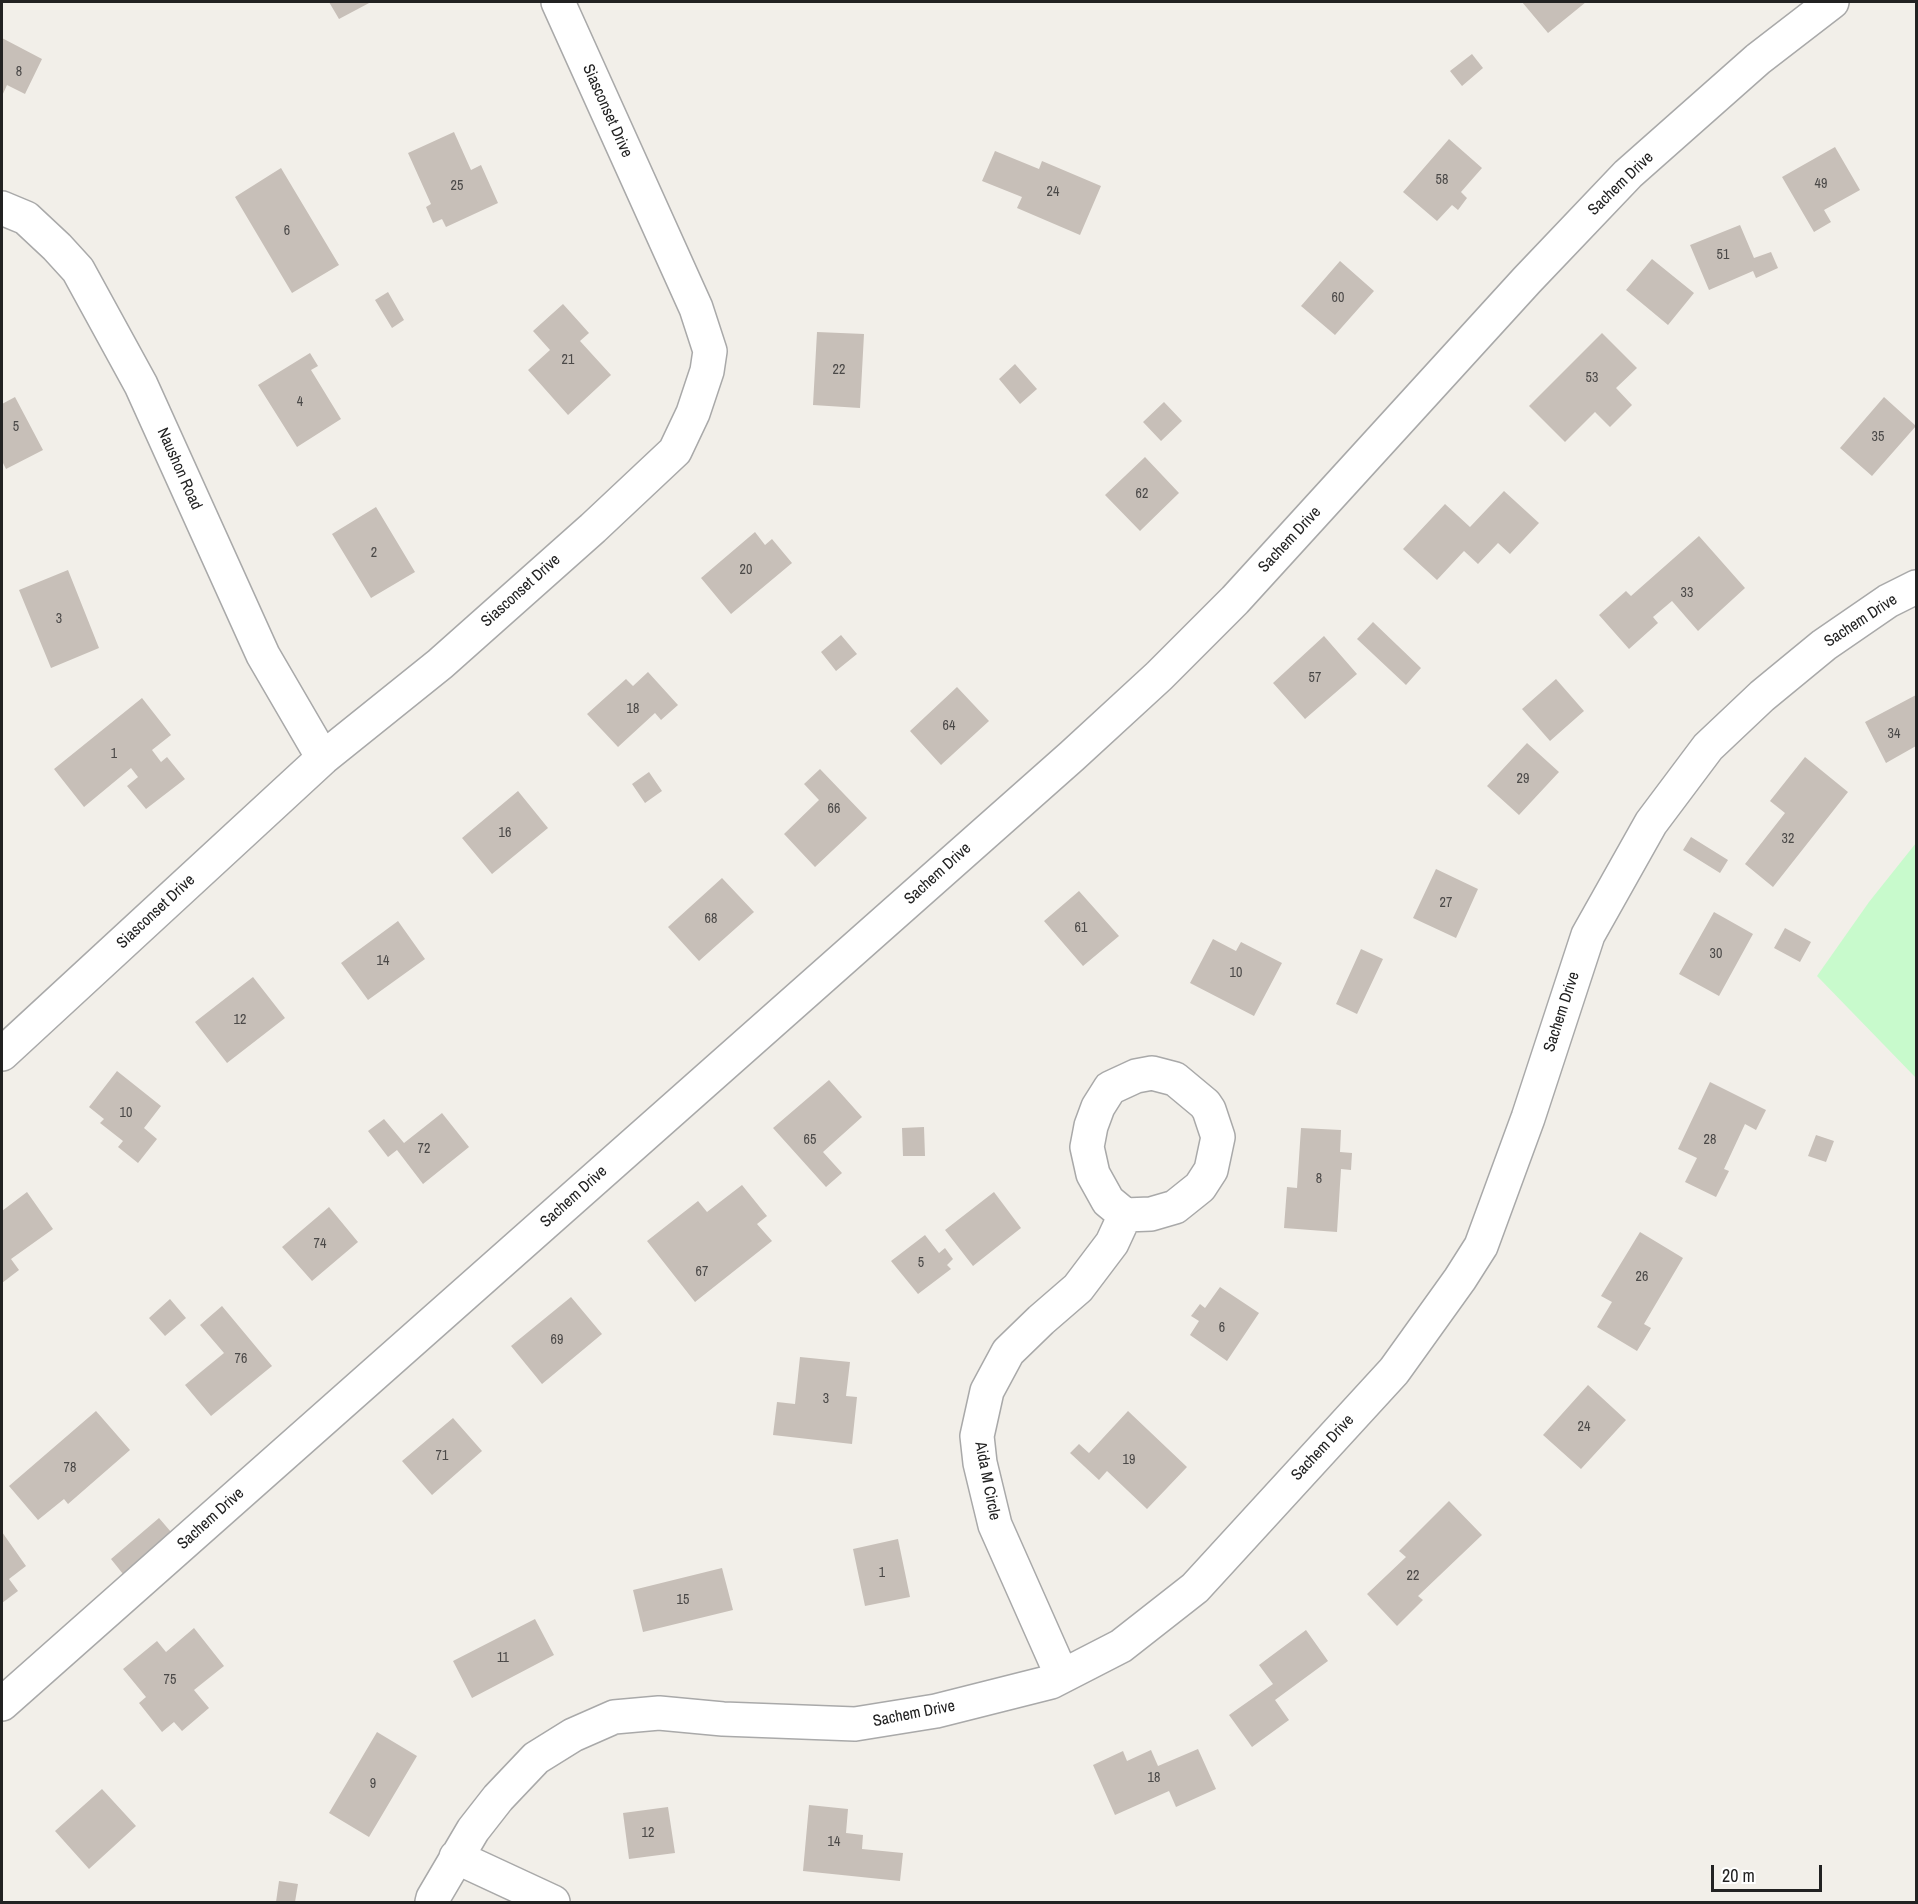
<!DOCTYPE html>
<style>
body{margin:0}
#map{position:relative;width:1918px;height:1904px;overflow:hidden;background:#f2efe9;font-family:"Archivo Narrow",sans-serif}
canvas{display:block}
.frame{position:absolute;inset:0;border:3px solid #222;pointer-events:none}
.scale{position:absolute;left:1711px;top:1865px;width:111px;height:27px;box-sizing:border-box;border:3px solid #222;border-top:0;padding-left:8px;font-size:18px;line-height:21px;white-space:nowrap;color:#222;-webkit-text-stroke:4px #fff;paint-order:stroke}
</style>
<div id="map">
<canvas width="1918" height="1904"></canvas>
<div class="frame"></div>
<div class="scale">20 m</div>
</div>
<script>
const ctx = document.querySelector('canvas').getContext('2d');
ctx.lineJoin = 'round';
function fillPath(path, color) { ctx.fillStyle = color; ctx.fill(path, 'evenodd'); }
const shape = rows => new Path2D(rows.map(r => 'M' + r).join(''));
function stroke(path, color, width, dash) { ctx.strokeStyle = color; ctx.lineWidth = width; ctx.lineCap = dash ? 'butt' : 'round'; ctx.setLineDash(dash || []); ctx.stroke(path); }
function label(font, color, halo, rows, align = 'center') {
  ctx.font = font + ' "Archivo Narrow",sans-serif'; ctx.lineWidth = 5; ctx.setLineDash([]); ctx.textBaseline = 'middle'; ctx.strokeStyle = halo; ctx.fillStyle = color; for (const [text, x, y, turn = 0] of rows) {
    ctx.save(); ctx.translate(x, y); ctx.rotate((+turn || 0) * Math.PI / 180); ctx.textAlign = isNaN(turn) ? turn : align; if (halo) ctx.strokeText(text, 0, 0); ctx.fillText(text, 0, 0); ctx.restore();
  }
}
const park = shape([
 [1916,843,1916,1078,1817,976,1869,902]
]);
const building = shape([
 [329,2,371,2,339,19],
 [1522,2,1586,2,1548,33],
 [2,38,42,59,25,94,7,85,2,96],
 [1472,54,1483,68,1462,86,1450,71],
 [454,132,471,170,481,165,498,203,446,227,442,219,433,223,426,207,431,204,408,153],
 [1449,139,1482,168,1461,192,1467,198,1458,210,1452,205,1437,221,1403,192],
 [1835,147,1860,190,1824,210,1831,222,1814,232,1782,177],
 [995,151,1039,169,1042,161,1101,186,1080,235,1017,208,1022,197,982,181],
 [281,168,339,265,292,293,235,197],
 [1740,225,1754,258,1771,252,1778,268,1756,278,1753,271,1709,290,1690,245],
 [1652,259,1694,293,1668,325,1626,290],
 [1340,261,1374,291,1335,335,1301,306],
 [388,292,404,320,392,328,375,300],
 [563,304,589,333,580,341,611,375,568,415,528,370,550,350,533,331],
 [817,332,864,334,860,408,813,405],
 [1602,333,1637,368,1616,388,1632,405,1610,427,1595,412,1565,442,1529,406],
 [310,353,318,366,311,370,341,419,297,447,258,385],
 [1015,364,1037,389,1020,404,999,379],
 [15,397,43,450,6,469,2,461,2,404],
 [1884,397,1916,426,1872,476,1840,448],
 [1164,402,1182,421,1161,441,1143,422],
 [1145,457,1179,493,1140,531,1105,495],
 [1504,491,1539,523,1510,554,1498,543,1478,564,1464,551,1437,580,1403,549,1445,504,1470,527],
 [376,507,415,572,371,598,332,534],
 [755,532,765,545,772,539,792,563,731,614,701,578],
 [1699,536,1745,588,1698,631,1672,601,1653,617,1658,623,1629,649,1599,615,1626,591,1631,596],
 [68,570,99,648,51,668,19,590],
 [1373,622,1421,668,1406,685,1357,639],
 [841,635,857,654,836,671,821,652],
 [1324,636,1357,674,1305,719,1273,683],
 [648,672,678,705,661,720,655,713,618,747,587,714,626,679,633,686],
 [1556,679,1584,711,1550,741,1522,709],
 [957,687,989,721,941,765,910,731],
 [1916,695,1916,746,1886,763,1865,722],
 [142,698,171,735,152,750,161,762,167,757,185,779,146,809,127,786,138,777,131,768,84,807,54,769],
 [1527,743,1559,772,1519,815,1487,786],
 [1805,757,1848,792,1773,887,1745,864,1785,813,1770,801],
 [820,769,867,818,815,867,784,834,819,800,804,784],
 [649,772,662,791,645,803,632,784],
 [518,791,548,828,492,874,462,838],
 [1691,837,1728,860,1720,873,1683,850],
 [1436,869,1478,889,1456,938,1413,918],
 [722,878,754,912,699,961,668,927],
 [1079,891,1119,936,1083,966,1044,921],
 [1714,912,1753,934,1719,996,1679,974],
 [398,921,425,959,368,1000,341,963],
 [1785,928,1811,942,1800,962,1774,948],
 [1213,939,1236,951,1241,942,1282,963,1254,1016,1190,983],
 [1361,949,1383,959,1357,1014,1336,1004],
 [253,977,285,1018,227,1063,195,1022],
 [117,1071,161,1106,144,1128,157,1139,138,1163,118,1147,123,1141,100,1123,104,1119,89,1107],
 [829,1080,862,1117,823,1152,842,1173,826,1187,773,1128],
 [1710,1082,1766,1110,1756,1130,1745,1124,1724,1169,1729,1171,1716,1197,1685,1182,1697,1158,1678,1149],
 [442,1113,469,1147,423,1184,397,1150,388,1157,368,1131,384,1119,404,1143],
 [924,1127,925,1156,903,1156,902,1128],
 [1301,1128,1341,1130,1340,1152,1352,1153,1351,1170,1341,1169,1337,1232,1284,1228,1287,1187,1297,1188],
 [1816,1135,1834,1141,1826,1162,1808,1156],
 [742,1185,767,1216,757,1224,772,1241,695,1302,647,1241,698,1201,707,1212],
 [27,1192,53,1229,11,1259,19,1270,2,1283,2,1211],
 [994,1192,1021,1228,973,1266,945,1230],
 [329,1207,358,1242,312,1281,282,1247],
 [1640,1232,1683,1258,1644,1324,1651,1328,1637,1351,1597,1327,1612,1302,1601,1296],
 [925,1235,939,1253,945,1248,953,1259,947,1265,951,1269,918,1294,891,1261],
 [1220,1287,1259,1313,1227,1361,1190,1335,1199,1321,1191,1316,1200,1304,1205,1308],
 [571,1297,602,1334,542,1384,511,1346],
 [170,1299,186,1318,165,1336,149,1318],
 [222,1306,272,1366,211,1416,185,1385,224,1353,200,1325],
 [800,1357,850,1362,846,1396,857,1397,852,1444,773,1435,777,1402,795,1404],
 [1588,1385,1626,1420,1581,1469,1543,1435],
 [96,1411,130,1450,68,1504,64,1499,38,1520,9,1486],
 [1128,1411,1187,1467,1147,1509,1107,1471,1099,1480,1070,1453,1079,1444,1089,1453],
 [453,1418,482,1451,432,1495,402,1461],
 [1449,1501,1482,1535,1418,1596,1423,1600,1397,1626,1367,1594,1406,1557,1399,1551],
 [159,1518,171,1532,123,1574,111,1559],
 [2,1532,26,1566,9,1579,18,1591,2,1603],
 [898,1539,910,1597,865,1606,853,1549],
 [722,1568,733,1610,643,1632,633,1590],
 [535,1619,554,1655,472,1698,453,1661],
 [194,1628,224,1666,194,1690,209,1708,182,1731,174,1722,162,1732,139,1703,146,1697,123,1669,157,1641,166,1652],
 [1306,1630,1328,1661,1275,1700,1289,1720,1252,1747,1229,1715,1273,1684,1259,1665],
 [377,1732,417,1756,369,1837,329,1813],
 [1198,1749,1216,1789,1176,1807,1169,1791,1115,1815,1093,1765,1123,1751,1127,1761,1151,1750,1158,1766],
 [102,1789,136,1826,89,1869,55,1831],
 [809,1805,848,1809,846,1833,863,1835,862,1849,903,1853,900,1881,803,1871],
 [668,1807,675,1853,629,1859,623,1813],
 [279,1881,298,1884,295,1902,276,1902]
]);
const street = shape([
 [2,208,26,218,57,247,78,270,141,385,263,655,323,758],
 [2,1054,323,758,440,664,593,528,675,451,693,413,707,371,710,351,696,308,558,2],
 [1062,1676,995,1525,980,1463,977,1436,987,1391,1008,1352,1041,1320,1078,1288,1112,1243,1125,1215,1151,1214,1175,1207,1200,1187,1211,1170,1218,1137,1209,1110,1205,1104,1175,1079,1152,1073,1136,1076,1110,1088,1098,1107,1091,1126,1087,1147,1093,1174,1108,1201,1125,1215],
 [2,1704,1072,756,1159,676,1235,600,1527,280,1628,174,1758,59,1832,2],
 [456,1857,553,1902],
 [432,1902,433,1898,473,1830,498,1798,536,1758,573,1735,614,1717,659,1713,723,1719,855,1724,936,1711,1051,1682,1121,1646,1195,1588,1394,1371,1460,1279,1481,1246,1528,1118,1588,935,1651,823,1708,747,1762,696,1824,645,1888,601,1916,587]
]);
const numberNames = [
 ["8",19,72],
 ["58",1442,180],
 ["49",1821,184],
 ["25",457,186],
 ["24",1053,192],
 ["6",287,231],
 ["51",1723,255],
 ["60",1338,298],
 ["21",568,360],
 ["22",839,370],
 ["53",1592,378],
 ["4",300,402],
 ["5",16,427],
 ["35",1878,437],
 ["62",1142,494],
 ["2",374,553],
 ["20",746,570],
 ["33",1687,593],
 ["3",59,619],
 ["57",1315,678],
 ["18",633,709],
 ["64",949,726],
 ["34",1894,734],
 ["1",114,754],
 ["29",1523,779],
 ["66",834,809],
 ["16",505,833],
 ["32",1788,839],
 ["27",1446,903],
 ["68",711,919],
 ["61",1081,928],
 ["30",1716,954],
 ["14",383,961],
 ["10",1236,973],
 ["12",240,1020],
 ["10",126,1113],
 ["65",810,1140],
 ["28",1710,1140],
 ["72",424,1149],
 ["8",1319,1179],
 ["74",320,1244],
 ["5",921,1263],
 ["67",702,1272],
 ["26",1642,1277],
 ["6",1222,1328],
 ["69",557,1340],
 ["76",241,1359],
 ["3",826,1399],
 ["24",1584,1427],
 ["71",442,1456],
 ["19",1129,1460],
 ["78",70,1468],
 ["1",882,1573],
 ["22",1413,1576],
 ["15",683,1600],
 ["11",503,1658],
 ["75",170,1680],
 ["18",1154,1778],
 ["9",373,1784],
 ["12",648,1833],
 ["14",834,1842]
];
const streetNames = [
 ["Siasconset Drive",607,111,66],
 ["Sachem Drive",1621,184,-44],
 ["Naushon Road",179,469,66],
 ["Sachem Drive",1290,540,-47],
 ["Siasconset Drive",521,591,-42],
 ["Sachem Drive",1861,621,-33],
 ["Sachem Drive",938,874,-42],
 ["Siasconset Drive",156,912,-43],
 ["Sachem Drive",1562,1012,-72],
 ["Sachem Drive",574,1197,-42],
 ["Sachem Drive",1323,1448,-47],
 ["Aida M Circle",987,1481,79],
 ["Sachem Drive",211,1519,-42],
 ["Sachem Drive",914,1714,-11]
];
fillPath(park, '#c8facc');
fillPath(building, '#c7bfb8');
stroke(street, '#a9a9a9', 36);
stroke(street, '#fff', 33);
label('14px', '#4b4948', null, numberNames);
label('16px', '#222', '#fff', streetNames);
</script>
